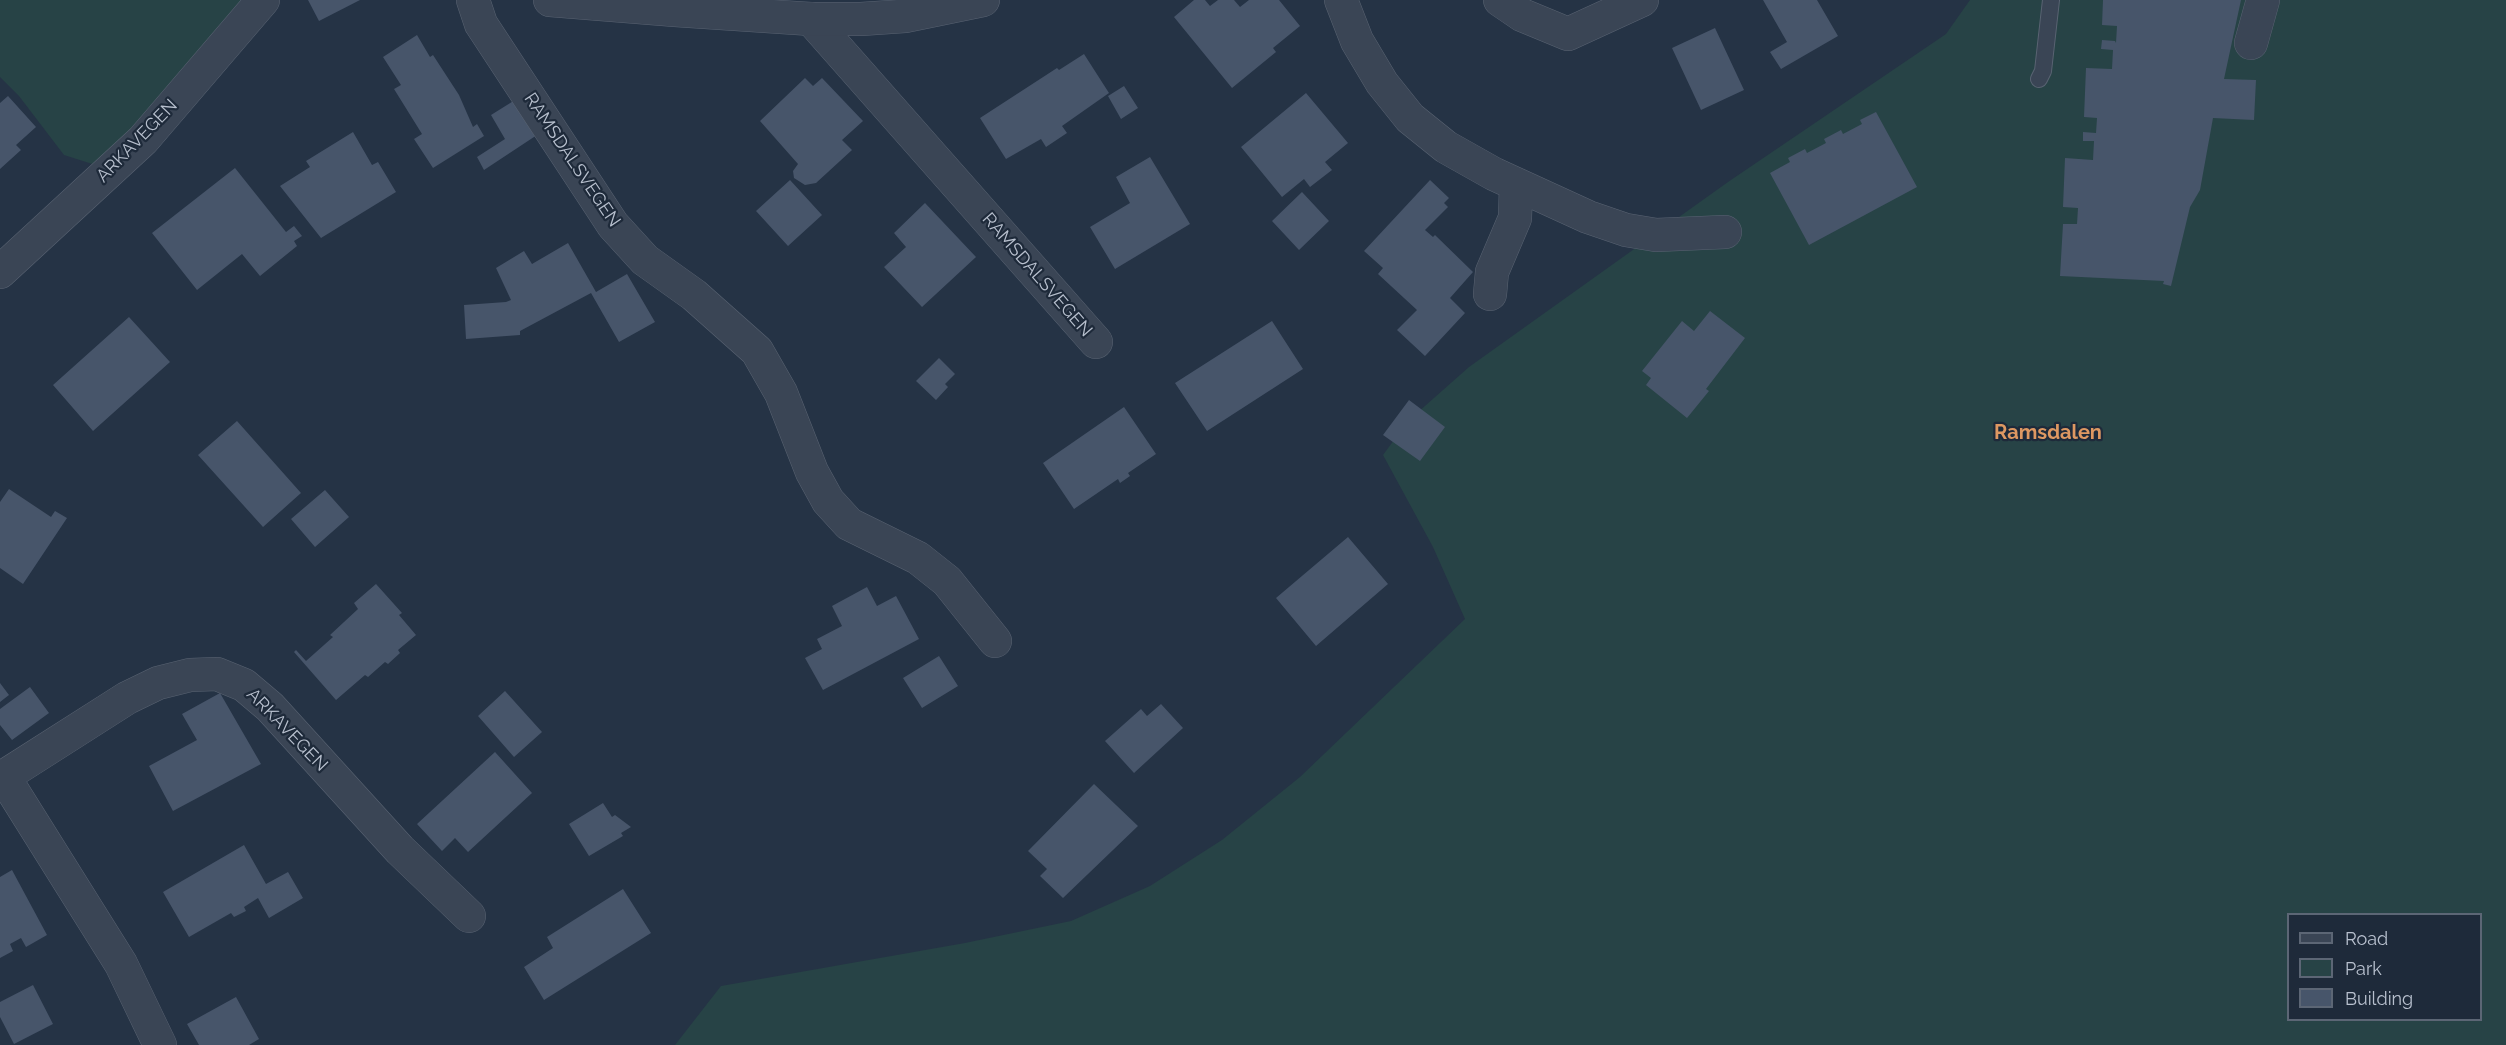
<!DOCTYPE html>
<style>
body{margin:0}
#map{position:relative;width:2506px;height:1045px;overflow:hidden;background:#253345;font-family:Raleway,sans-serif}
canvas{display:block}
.legend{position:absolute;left:2287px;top:913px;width:195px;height:108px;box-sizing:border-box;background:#1e2a3a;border:2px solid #5c6675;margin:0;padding:8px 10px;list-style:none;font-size:18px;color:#b8c0ce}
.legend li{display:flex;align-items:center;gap:12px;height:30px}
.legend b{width:30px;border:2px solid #5c6675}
</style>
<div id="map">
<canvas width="2506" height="1045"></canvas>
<ul class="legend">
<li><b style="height:8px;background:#3a4555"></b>Road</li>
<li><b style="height:16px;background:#274346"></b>Park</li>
<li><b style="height:16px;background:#47556a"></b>Building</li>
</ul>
</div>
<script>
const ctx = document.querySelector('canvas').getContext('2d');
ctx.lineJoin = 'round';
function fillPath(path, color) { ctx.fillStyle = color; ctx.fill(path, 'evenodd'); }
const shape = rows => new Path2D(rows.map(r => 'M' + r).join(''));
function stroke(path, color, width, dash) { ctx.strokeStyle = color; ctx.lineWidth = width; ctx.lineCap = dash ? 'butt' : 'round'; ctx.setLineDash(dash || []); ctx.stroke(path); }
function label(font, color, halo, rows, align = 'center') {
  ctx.font = font + ' Raleway,sans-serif'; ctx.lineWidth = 4.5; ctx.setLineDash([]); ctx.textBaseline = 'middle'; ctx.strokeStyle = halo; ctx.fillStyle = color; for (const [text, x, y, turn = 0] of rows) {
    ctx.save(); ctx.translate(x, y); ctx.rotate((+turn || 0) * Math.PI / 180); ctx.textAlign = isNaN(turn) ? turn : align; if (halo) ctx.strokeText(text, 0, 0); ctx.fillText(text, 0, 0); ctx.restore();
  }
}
const green = shape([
 [0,0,264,0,105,168,64,155,19,96,0,77],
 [1970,0,2506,0,2506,1045,675,1045,721,986,965,943,1071,921,1150,886,1222,840,1300,777,1465,619,1433,547,1383,455,1408,421,1469,367,1728,182,1946,34],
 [2288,914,2480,914,2480,1020,2288,1020]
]);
const building = shape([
 [308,0,360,0,319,21],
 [1194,0,1205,0,1210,6,1218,0,1234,0,1240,7,1249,0,1279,0,1300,26,1273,48,1276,52,1232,88,1174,17],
 [1763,0,1817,0,1838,36,1781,69,1770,52,1787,42],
 [2103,0,2241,0,2224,79,2256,80,2254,120,2213,118,2200,190,2190,207,2171,286,2163,284,2164,281,2060,276,2063,224,2077,224,2078,208,2063,207,2065,158,2093,160,2094,141,2083,141,2083,132,2096,133,2097,118,2084,117,2086,68,2112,69,2113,50,2101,49,2102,40,2115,41,2116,43,2117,26,2102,25],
 [1715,28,1744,90,1701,110,1672,48],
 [417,35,430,57,433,55,459,95,473,127,477,124,484,136,433,168,414,139,422,134,394,89,401,85,383,57],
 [1084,54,1109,93,1062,126,1067,133,1046,147,1041,139,1006,159,980,118,1057,68,1059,70],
 [805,78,813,86,822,78,863,121,842,140,852,150,816,183,805,185,794,178,793,171,798,164,760,121],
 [1124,86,1138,108,1121,119,1108,96],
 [1306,93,1348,143,1325,162,1332,170,1310,187,1304,179,1282,197,1241,147],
 [8,96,36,127,16,145,21,150,0,169,0,103],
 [515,100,537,135,484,170,477,157,505,139,491,115],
 [1876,112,1917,187,1809,245,1770,173,1790,162,1788,158,1805,149,1807,153,1826,143,1824,139,1841,130,1843,134,1862,124,1860,120],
 [353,132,372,165,378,162,396,192,321,238,280,186,310,167,306,161],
 [1150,157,1190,224,1115,269,1090,227,1130,203,1116,177],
 [235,168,286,232,294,226,302,236,294,241,297,246,260,276,242,254,197,290,152,233],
 [790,180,822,215,788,246,756,211],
 [1430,180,1449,198,1444,203,1448,207,1425,230,1433,237,1435,235,1473,272,1450,298,1465,313,1425,356,1397,330,1417,310,1378,274,1383,268,1364,251],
 [1302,192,1329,221,1299,250,1272,221],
 [925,203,976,257,922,307,884,267,906,247,894,233],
 [568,243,596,292,627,274,655,322,619,342,591,293,520,331,520,335,466,339,464,305,506,302,511,300,496,268,524,251,532,264],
 [1710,311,1745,338,1706,389,1709,391,1687,418,1646,385,1651,378,1642,371,1682,321,1694,331],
 [129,317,170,362,93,431,53,385],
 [1272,321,1303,369,1207,431,1175,383],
 [939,358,955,374,945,384,948,387,936,400,916,381],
 [1409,400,1445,427,1420,461,1383,435],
 [1124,407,1156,454,1128,473,1130,476,1120,483,1118,479,1074,509,1043,463],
 [237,421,301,493,263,527,198,455],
 [9,489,51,517,55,511,67,518,23,584,0,568,0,502],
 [325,490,349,517,315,547,291,519],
 [1348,537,1388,584,1316,646,1276,598],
 [376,584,402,613,399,615,416,635,398,650,400,653,388,664,385,662,368,677,365,675,336,700,294,652,296,650,306,661,333,637,330,635,358,609,354,603],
 [867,587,877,606,896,596,919,639,823,690,805,658,822,649,817,639,842,626,832,606],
 [939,656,958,686,922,708,903,678],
 [0,683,9,695,0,702],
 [30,687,49,713,12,740,0,725,0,709],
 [505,691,542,732,514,757,478,716],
 [220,693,261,764,173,811,149,766,197,740,182,714],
 [1161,704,1183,728,1134,773,1105,741,1141,709,1147,716],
 [495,752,532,793,468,852,455,838,442,851,417,824],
 [1094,784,1138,826,1063,898,1040,876,1047,869,1028,851],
 [603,803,612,817,615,815,631,827,621,833,623,836,589,856,569,824],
 [244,845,266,884,288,872,303,898,269,918,258,898,244,907,246,911,234,917,231,913,189,937,163,892],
 [12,870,47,935,26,947,21,938,10,944,13,951,0,958,0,877],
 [623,889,651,933,544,1000,524,967,553,948,547,937],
 [33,985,53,1024,14,1044,0,1017,0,1002],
 [236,997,259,1039,249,1045,199,1045,187,1024]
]);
const service = shape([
 [2039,79,2043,71,2051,0]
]);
const minor = shape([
 [473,0,481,24,613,225,645,260,694,295,757,351,781,393,812,472,828,501,849,524,918,558,947,581,995,641],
 [1341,0,1357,41,1382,83,1410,118,1446,147,1494,174,1588,217,1626,230,1656,235,1725,232],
 [1500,0,1522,15,1568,34,1642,0],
 [811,19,1096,342],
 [2251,43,2263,0],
 [0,272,143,140,263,0],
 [1490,294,1492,272,1515,218,1516,184],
 [4,777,121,964,160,1045],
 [0,779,127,698,158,683,190,675,217,674,244,685,270,707,400,850,469,916]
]);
const tertiary = shape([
 [550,0,675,10,811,19,861,19,905,16,983,0]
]);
const streetNames = [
 ["ARKAVEGEN",137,141,-46],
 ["RAMSDALSVEGEN",572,160,56],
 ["RAMSDALSVEGEN",1037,275,49],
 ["ARKAVEGEN",287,730,46]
];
const neighbourhoodNames = [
 ["Ramsdalen",2048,433]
];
fillPath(green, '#274346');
fillPath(building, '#47556a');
stroke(service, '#596372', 18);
stroke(minor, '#596372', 34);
stroke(tertiary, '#596372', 34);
stroke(service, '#3a4555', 16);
stroke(minor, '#3a4555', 33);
stroke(tertiary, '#3a4555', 33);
label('18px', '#b8c0ce', '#1e2a3a', streetNames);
label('bold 20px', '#de9862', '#1e2a3a', neighbourhoodNames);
</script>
